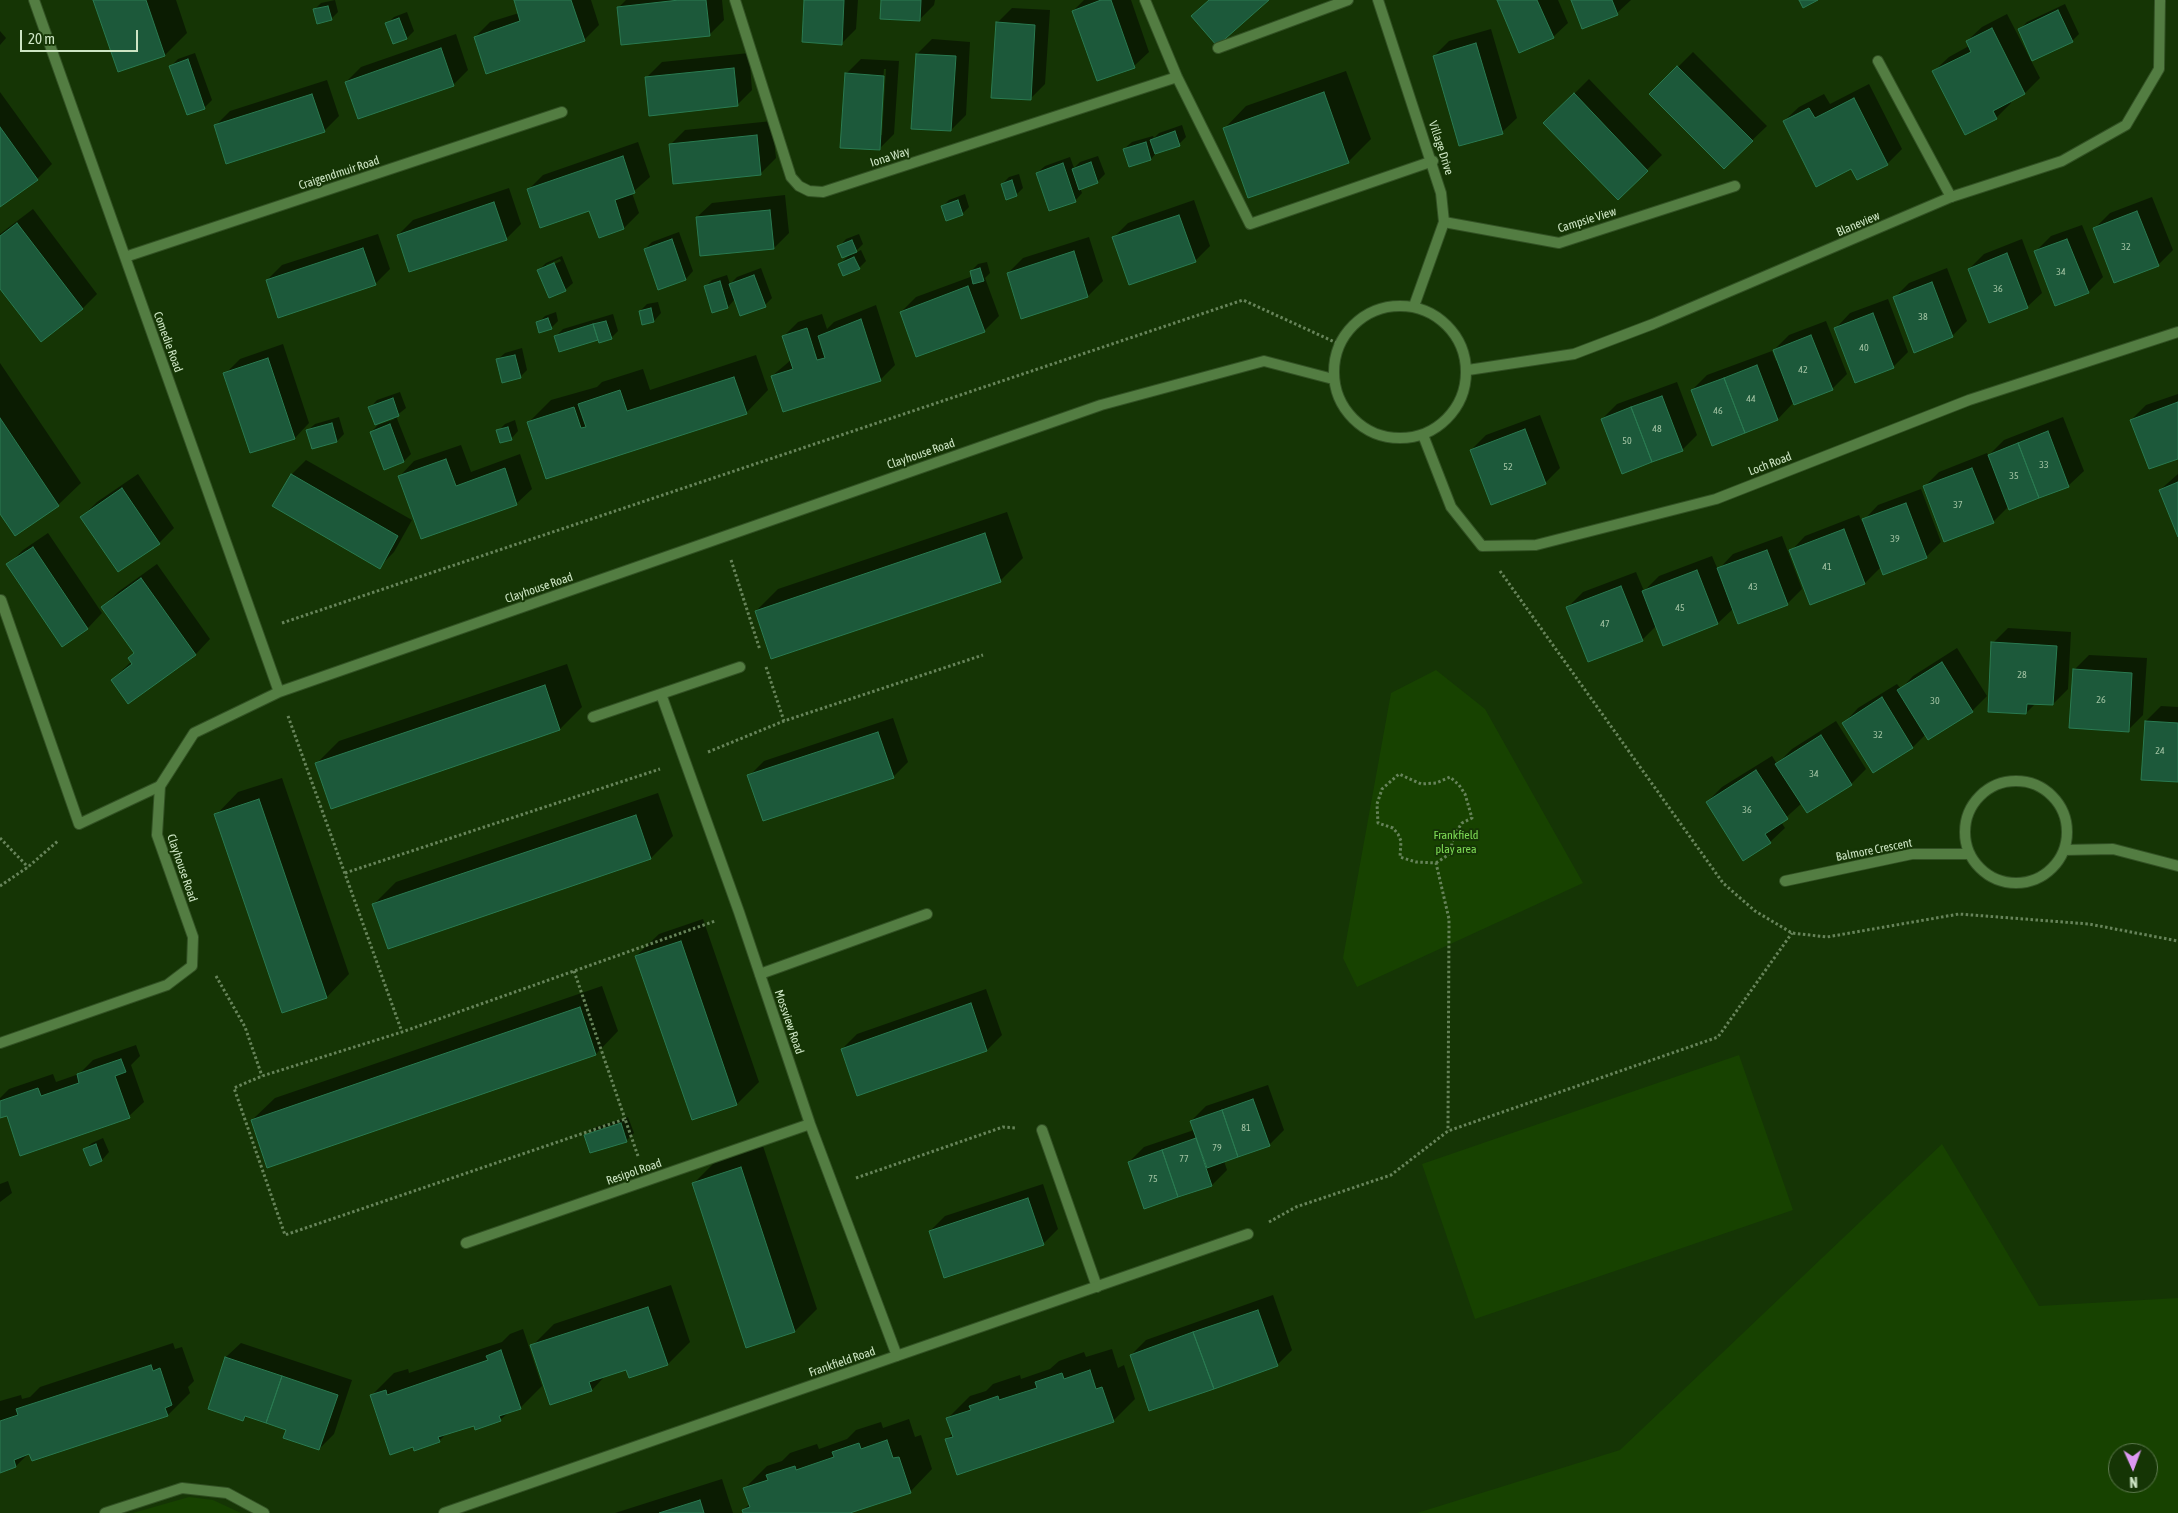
<!DOCTYPE html>
<style>
body{margin:0}
#map{position:relative;width:2178px;height:1513px;overflow:hidden;background:#153505;font-family:"Asap Condensed",sans-serif}
canvas{display:block}
.north{position:absolute;left:2108px;top:1443px;width:50px;height:50px;box-sizing:border-box;background:#153505;border:1px solid #5f7b51;border-radius:50%;rotate:178deg;font-size:14px;font-weight:700;line-height:20px;text-align:center;color:#cde5c4}
.north::after{content:'';display:block;margin:auto;width:18px;height:22px;background:#dd99f3;clip-path:polygon(50% 0,100% 100%,50% 72%,0 100%)}
.scale{position:absolute;left:20px;top:30px;width:118px;height:22px;box-sizing:border-box;border:2px solid #cde5c4;border-top:0;padding-left:6px;font-size:15px;line-height:18px;white-space:nowrap;color:#cde5c4;-webkit-text-stroke:4px #153505;paint-order:stroke}
</style>
<div id="map">
<canvas width="2178" height="1513"></canvas>
<div class="north">N</div>
<div class="scale">20 m</div>
</div>
<script>
const ctx = document.querySelector('canvas').getContext('2d');
ctx.lineJoin = 'round';
function fillPath(path, color) { ctx.fillStyle = color; ctx.fill(path, 'evenodd'); }
const shape = rows => new Path2D(rows.map(r => 'M' + r).join(''));
function stroke(path, color, width, dash) { ctx.strokeStyle = color; ctx.lineWidth = width; ctx.lineCap = dash ? 'butt' : 'round'; ctx.setLineDash(dash || []); ctx.stroke(path); }
function label(font, color, halo, rows, align = 'center') {
  ctx.font = font + ' "Asap Condensed",sans-serif'; ctx.lineWidth = 4; ctx.setLineDash([]); ctx.textBaseline = 'middle'; ctx.strokeStyle = halo; ctx.fillStyle = color; for (const [text, x, y, turn = 0] of rows) {
    ctx.save(); ctx.translate(x, y); ctx.rotate((+turn || 0) * Math.PI / 180); ctx.textAlign = isNaN(turn) ? turn : align; if (halo) ctx.strokeText(text, 0, 0); ctx.fillText(text, 0, 0); ctx.restore();
  }
}
const green = shape([
 [1436,670,1485,709,1583,883,1357,987,1343,958,1391,693],
 [1739,1055,1793,1210,1475,1319,1422,1164],
 [1942,1144,2039,1306,2178,1298,2178,1513,1417,1513,1620,1450],
 [2118,1453,2148,1453,2148,1483,2118,1483],
 [189,1497,213,1500,241,1513,133,1513]
]);
const shadow = shape([
 [94,0,176,0,187,33,165,55,118,71],
 [335,0,338,12,331,19,314,10,321,3],
 [515,0,591,0,599,25,584,40,475,37,490,22,519,13],
 [626,0,722,0,724,20,709,35,619,7],
 [806,0,858,0,856,29,841,44],
 [882,0,935,0,934,5,919,20],
 [1084,0,1131,0,1149,52,1134,66,1073,11],
 [1499,0,1558,0,1568,23,1553,37],
 [1572,0,1631,0,1617,13,1583,27],
 [2065,4,2079,34,2072,41,2020,29,2027,22],
 [1012,8,1050,10,1045,84,1030,99,997,23],
 [407,12,414,31,407,38,387,24,394,17],
 [2007,14,2040,78,2025,93,2010,101,2011,103,1996,118,1934,71,1949,57,1969,46,1967,41,1982,27],
 [1491,29,1517,118,1502,132,1434,56,1449,41],
 [0,31,6,38,0,45],
 [456,34,468,70,453,85,346,82,361,67],
 [932,39,970,42,966,115,951,130,913,127,917,54],
 [1693,52,1767,126,1724,167,1651,94],
 [195,53,212,100,205,107,188,114,171,66,178,59],
 [749,53,752,90,737,105,647,77,662,62],
 [861,59,899,61,894,134,879,149,846,74],
 [884,69,886,69,882,135,879,135],
 [1346,71,1371,139,1348,162,1249,197,1224,129,1246,106],
 [1589,79,1662,155,1618,198,1545,123],
 [327,80,339,116,324,131,215,126,230,111],
 [1869,84,1902,149,1887,164,1852,168,1784,121,1799,107,1824,94,1830,104],
 [0,92,52,164,37,179,0,206],
 [772,121,776,158,761,173,674,182,670,145,685,130],
 [1182,125,1186,137,1179,144,1157,152,1151,159,1130,165,1124,149,1132,142,1153,136,1154,138,1159,133],
 [638,142,650,177,632,193,639,213,624,228,600,237,590,209,528,190,543,175],
 [1098,156,1105,174,1098,181,1080,188,1082,193,1075,201,1037,173,1045,166,1070,157,1074,168,1080,162],
 [1019,174,1023,188,1016,195,1002,184,1009,177],
 [509,188,521,224,506,239,398,235,413,220],
 [965,194,969,207,962,214,942,207,949,200],
 [785,195,789,233,774,248,697,217,712,203],
 [2152,197,2173,250,2158,265,2095,228,2110,213],
 [1194,200,1210,246,1195,261,1113,238,1128,223],
 [33,209,97,294,83,308,41,340,0,287,0,234],
 [2082,225,2103,277,2088,292,2036,251,2051,236],
 [679,232,693,271,686,279,659,288,645,249,652,242],
 [378,234,390,269,375,284,267,280,282,265],
 [859,234,863,244,853,254,861,250,866,261,859,268,840,264,851,253,839,247,846,239],
 [1089,237,1103,281,1088,296,1008,273,1023,258],
 [2022,239,2042,293,2027,307,1969,269,1984,254],
 [562,256,573,283,565,290,539,270,546,263],
 [560,259,561,261,546,268,546,265],
 [987,262,990,273,985,278,999,316,984,331,901,312,916,297,973,276,971,271,978,264],
 [761,268,772,298,765,305,735,299,728,307,713,311,705,287,712,280,727,275,730,284,737,277],
 [1947,268,1967,321,1952,336,1894,298,1909,283],
 [1888,299,1908,352,1893,367,1836,328,1850,313],
 [658,302,661,313,654,321,640,311,647,304],
 [876,305,895,365,880,380,772,376,791,360,783,337,798,322,822,314,827,329,834,322],
 [556,312,558,321,551,328,538,323,545,316],
 [613,314,618,331,611,338,599,338,559,350,555,337,563,329],
 [1826,321,1847,374,1832,389,1794,402,1778,419,1713,444,1692,390,1707,375,1772,351,1776,361,1778,360,1774,350,1789,335],
 [283,344,309,423,295,438,225,374,240,359],
 [522,348,527,370,520,377,497,360,505,353],
 [756,355,768,390,746,413,547,478,529,422,551,400,597,387,602,382,643,369,650,390],
 [0,363,81,483,58,505,15,534,0,512],
 [1677,382,1697,435,1682,450,1602,419,1617,404],
 [400,392,406,408,396,416,411,454,404,461,385,468,371,432,378,425,395,419,370,408,377,400],
 [2178,394,2178,457,2131,420,2146,405],
 [1540,415,1560,468,1545,483,1471,450,1486,435],
 [339,417,344,434,337,441,313,448,307,431,315,424],
 [2063,417,2084,471,2069,485,2010,508,2009,506,1993,522,1924,487,1939,472,1987,453,1988,456,2004,440],
 [515,420,518,431,511,439,498,431,505,424],
 [461,445,471,472,520,454,532,489,517,503,421,537,400,476,414,461],
 [306,460,412,520,394,552,379,567,292,474],
 [138,474,174,528,159,543,82,517,97,502],
 [2178,474,2178,534,2160,490],
 [1921,489,1941,542,1926,557,1881,567,1865,583,1791,551,1805,536,1859,515,1862,522,1878,505],
 [1007,512,1023,558,1000,581,756,611,778,589],
 [48,533,102,613,88,628,8,565,23,550],
 [1782,536,1802,589,1787,604,1734,608,1718,623,1664,644,1657,625,1642,640,1568,607,1583,592,1636,572,1644,591,1659,576,1712,556,1718,570,1733,554],
 [157,564,210,639,196,654,129,702,112,680,132,661,135,652,103,607,118,592],
 [2008,628,2071,632,2068,689,2053,704,2036,703,2026,713,1993,643],
 [1957,648,1987,696,1972,711,1926,734,1913,747,1874,771,1844,723,1858,708,1897,684,1901,689,1913,676],
 [2089,655,2147,658,2143,715,2128,730,2074,670],
 [567,664,582,707,560,729,317,763,339,741],
 [2161,706,2178,707,2178,781,2146,721],
 [893,718,908,762,893,777,749,776,764,761],
 [1836,721,1866,769,1851,784,1802,803,1781,822,1785,828,1770,842,1707,802,1722,787,1772,756,1777,764,1792,749],
 [282,778,349,974,327,997,283,1011,216,815,238,792],
 [658,793,673,836,651,858,374,904,396,882],
 [703,919,759,1082,737,1104,693,1119,636,956,659,934],
 [602,986,618,1031,596,1054,268,1166,252,1120,275,1098],
 [986,989,1002,1035,987,1050,858,1095,842,1049,857,1034],
 [136,1045,140,1056,131,1065,144,1102,129,1116,7,1114,0,1117,0,1098,9,1089,53,1074,56,1082,79,1074,93,1060],
 [1268,1085,1284,1130,1269,1145,1224,1161,1227,1170,1212,1185,1145,1207,1129,1162,1144,1147,1194,1130,1191,1121,1206,1106],
 [628,1117,634,1133,626,1141,586,1136,593,1128],
 [103,1138,109,1152,102,1160,91,1164,84,1150,92,1143],
 [763,1146,817,1309,795,1331,694,1183,716,1161],
 [8,1181,12,1193,0,1202,0,1184],
 [1043,1184,1058,1229,1043,1244,930,1231,945,1216],
 [671,1285,690,1342,668,1364,627,1368,606,1375,592,1390,551,1403,532,1346,554,1324],
 [1273,1295,1292,1350,1277,1365,1131,1355,1146,1340],
 [523,1329,542,1386,520,1408,509,1412,500,1420,475,1424,447,1433,439,1441,372,1395,394,1373,408,1369,409,1373,502,1342,510,1334],
 [173,1343,175,1349,182,1347,194,1381,188,1387,190,1393,168,1415,30,1452,16,1466,0,1471,0,1401,21,1395,22,1399,30,1397,40,1387],
 [241,1343,352,1380,334,1434,319,1449,287,1429,248,1415,243,1420,226,1357],
 [1112,1349,1118,1368,1124,1365,1135,1399,1113,1421,946,1440,953,1433,948,1418,970,1396,986,1391,993,1384,1020,1375,1021,1379,1050,1369,1059,1361,1084,1352,1086,1357],
 [909,1419,915,1437,921,1435,932,1469,910,1492,846,1513,744,1513,743,1510,750,1504,745,1488,767,1466,782,1461,790,1453,817,1444,819,1449,847,1439,856,1430,881,1422,883,1428],
 [722,1479,733,1513,615,1513]
]);
const building = shape([
 [93,0,146,0,165,56,118,72,93,0],
 [514,0,571,0,585,41,486,74,474,37,520,21,514,0],
 [679,0,706,0,710,36,621,45,617,7,679,0],
 [804,0,844,0,842,45,802,42,804,0],
 [881,0,921,0,920,21,880,19,881,0],
 [1101,0,1111,0,1135,68,1097,81,1072,11,1101,0],
 [1209,0,1269,0,1217,46,1191,16,1209,0],
 [1497,0,1537,0,1554,38,1519,53,1497,0],
 [1571,0,1612,0,1618,15,1582,29,1571,0],
 [1799,0,1818,0,1803,8,1799,0],
 [328,6,332,20,317,24,313,9,328,6],
 [2058,10,2073,42,2032,61,2018,29,2058,10],
 [399,18,407,39,393,44,385,23,399,18],
 [996,22,1035,25,1031,100,991,98,996,22],
 [1992,28,2025,94,1993,111,1997,119,1965,135,1932,71,1971,52,1966,41,1992,28],
 [1476,43,1503,134,1459,146,1433,56,1476,43],
 [441,48,454,86,358,119,345,82,441,48],
 [916,54,956,56,951,131,911,129,916,54],
 [188,59,205,109,187,115,169,66,188,59],
 [1677,66,1753,141,1724,169,1649,94,1677,66],
 [734,68,738,106,649,116,645,77,734,68],
 [845,73,884,76,880,150,840,148,845,73],
 [1324,92,1349,163,1248,198,1223,128,1324,92],
 [1574,93,1648,171,1618,200,1543,123,1574,93],
 [312,94,325,132,226,164,214,125,312,94],
 [1854,98,1888,165,1857,180,1851,169,1816,187,1783,121,1809,108,1815,118,1854,98],
 [0,127,38,180,0,207,0,127],
 [1175,131,1180,146,1155,154,1150,140,1175,131],
 [757,135,761,175,673,184,669,144,757,135],
 [1146,142,1151,160,1129,167,1123,149,1146,142],
 [623,156,635,193,615,200,624,229,599,238,589,211,540,228,527,189,623,156],
 [1091,162,1098,183,1079,190,1072,169,1091,162],
 [1063,163,1076,202,1049,211,1036,173,1063,163],
 [1012,180,1017,196,1006,200,1001,184,1012,180],
 [958,200,963,215,946,221,941,206,958,200],
 [494,202,507,240,409,272,397,235,494,202],
 [770,210,774,249,700,256,696,217,770,210],
 [2137,211,2159,266,2114,283,2093,228,2137,211],
 [1179,215,1196,262,1129,285,1112,237,1179,215],
 [17,223,83,309,41,342,0,289,0,236,17,223],
 [672,239,686,280,658,290,644,249,672,239],
 [2067,239,2089,293,2055,306,2034,251,2067,239],
 [852,240,857,252,842,258,837,246,852,240],
 [363,248,376,285,278,318,266,280,363,248],
 [1074,251,1088,297,1021,319,1007,273,1074,251],
 [2007,253,2028,308,1989,323,1968,269,2007,253],
 [854,257,860,269,843,276,838,264,854,257],
 [554,263,566,291,549,298,537,270,554,263],
 [980,268,984,281,973,284,970,271,980,268],
 [754,275,766,307,740,316,729,284,754,275],
 [720,281,728,308,712,313,704,286,720,281],
 [1932,282,1953,337,1914,353,1893,297,1932,282],
 [968,286,985,332,916,357,900,312,968,286],
 [651,308,654,322,642,325,639,311,651,308],
 [1873,313,1894,368,1855,383,1834,328,1873,313],
 [548,318,552,329,539,333,536,322,548,318],
 [861,319,881,381,783,412,771,376,793,369,782,336,807,328,817,360,825,358,818,336,861,319],
 [606,321,612,339,599,343,593,324,606,321],
 [593,324,598,340,559,352,554,336,593,324],
 [1811,335,1833,390,1794,405,1773,350,1811,335],
 [515,355,521,378,502,383,496,359,515,355],
 [268,358,295,439,250,453,223,373,268,358],
 [1757,365,1778,420,1745,433,1724,378,1757,365],
 [734,377,747,414,546,479,527,422,574,407,581,428,586,427,578,404,620,390,627,411,734,377],
 [1724,378,1745,433,1712,446,1691,390,1724,378],
 [1662,396,1683,451,1652,462,1631,407,1662,396],
 [393,398,399,416,375,425,368,407,393,398],
 [2178,402,2178,459,2149,469,2130,420,2178,402],
 [1631,407,1652,462,1622,474,1601,419,1631,407],
 [0,418,59,506,15,536,0,514,0,418],
 [332,423,337,442,312,449,306,430,332,423],
 [390,424,404,462,384,470,370,432,390,424],
 [508,427,512,440,500,443,496,430,508,427],
 [1525,429,1546,484,1491,505,1470,450,1525,429],
 [2048,431,2069,487,2039,498,2018,443,2048,431],
 [2018,443,2039,498,2009,510,1988,455,2018,443],
 [446,459,456,486,505,468,517,505,421,539,398,476,446,459],
 [1972,468,1994,523,1944,542,1923,486,1972,468],
 [291,474,398,536,380,569,272,506,291,474],
 [2178,482,2178,537,2159,490,2178,482],
 [122,488,160,544,118,572,80,517,122,488],
 [1906,503,1927,558,1883,575,1862,519,1906,503],
 [1844,529,1865,584,1810,605,1789,550,1844,529],
 [985,533,1001,582,771,659,755,611,985,533],
 [33,547,88,629,62,647,6,564,33,547],
 [1767,550,1788,605,1738,624,1717,568,1767,550],
 [1697,570,1718,624,1663,646,1642,591,1697,570],
 [141,578,196,655,128,704,111,680,132,664,128,658,134,653,101,607,141,578],
 [1621,586,1643,641,1588,662,1566,607,1621,586],
 [1991,642,2057,646,2053,705,2027,704,2026,714,1988,712,1991,642],
 [1942,662,1973,712,1928,740,1897,690,1942,662],
 [2073,669,2132,673,2129,732,2069,728,2073,669],
 [545,685,560,730,331,809,315,763,545,685],
 [1882,697,1913,748,1873,773,1842,723,1882,697],
 [2145,721,2178,723,2178,782,2141,780,2145,721],
 [878,732,894,778,763,821,747,775,878,732],
 [1821,735,1852,785,1807,813,1775,764,1821,735],
 [1756,770,1788,819,1765,834,1771,843,1743,861,1706,802,1756,770],
 [259,799,327,998,282,1013,214,814,259,799],
 [636,815,651,859,388,949,372,904,636,815],
 [681,941,737,1105,692,1120,635,956,681,941],
 [971,1003,987,1051,857,1096,841,1049,971,1003],
 [580,1007,596,1055,267,1168,251,1120,580,1007],
 [121,1059,126,1072,115,1076,130,1118,20,1156,7,1116,0,1118,0,1101,38,1088,41,1096,79,1083,77,1074,121,1059],
 [1253,1099,1270,1146,1238,1157,1222,1110,1253,1099],
 [1222,1110,1238,1157,1207,1168,1190,1121,1222,1110],
 [621,1123,627,1142,590,1153,584,1135,621,1123],
 [1196,1138,1212,1186,1178,1197,1162,1150,1196,1138],
 [96,1144,102,1161,90,1166,83,1149,96,1144],
 [1162,1150,1178,1197,1144,1209,1128,1162,1162,1150],
 [741,1167,795,1332,746,1348,692,1183,741,1167],
 [1028,1198,1044,1245,944,1278,929,1231,1028,1198],
 [648,1307,668,1365,629,1378,626,1370,589,1382,592,1391,550,1405,530,1345,648,1307],
 [1258,1310,1278,1366,1214,1389,1193,1332,1258,1310],
 [1193,1332,1214,1389,1149,1411,1130,1355,1193,1332],
 [501,1350,521,1409,499,1416,501,1421,475,1430,474,1426,438,1437,440,1442,414,1451,413,1447,390,1455,370,1395,386,1390,387,1395,488,1360,486,1356,501,1350],
 [225,1357,282,1376,266,1423,245,1416,243,1421,208,1409,225,1357],
 [151,1365,153,1371,160,1368,172,1405,165,1408,168,1416,32,1461,29,1454,14,1460,16,1467,0,1473,0,1421,18,1415,16,1409,151,1365],
 [1090,1370,1096,1389,1102,1387,1114,1422,957,1475,945,1439,953,1437,946,1418,971,1410,969,1406,998,1396,999,1400,1037,1388,1035,1382,1062,1373,1064,1379,1090,1370],
 [282,1376,338,1395,319,1450,283,1438,286,1430,266,1423,282,1376],
 [887,1440,893,1458,899,1457,911,1493,850,1513,743,1513,742,1510,750,1507,743,1488,768,1480,766,1475,795,1466,796,1470,834,1457,832,1452,859,1443,861,1449,887,1440],
 [700,1500,704,1513,659,1513,700,1500]
]);
const path = shape([
 [731,560,760,650],
 [1500,571,1723,883,1755,911,1792,933,1827,937,1959,914,2089,924,2178,941],
 [282,623,1243,300,1339,344],
 [766,667,784,721],
 [288,716,402,1032],
 [708,752,784,721,983,655],
 [0,838,28,867],
 [1436,863,1451,853,1452,842,1456,832,1462,823,1472,818,1465,794,1459,785,1450,777,1436,783,1421,784,1399,774,1382,789,1377,804,1378,823,1393,828,1398,834,1401,841,1400,857,1416,862,1436,863,1449,919,1448,1131],
 [345,873,660,769],
 [0,886,28,867,59,840],
 [574,971,625,1119],
 [216,976,245,1027,262,1076],
 [638,1156,625,1119,285,1235,234,1088,262,1076,402,1032,715,921],
 [856,1178,1003,1127,1016,1128],
 [1269,1222,1296,1207,1391,1175,1448,1131,1718,1037,1792,933]
]);
const lane = shape([
 [735,0,791,177,799,186,809,191,823,192,1177,77],
 [1145,0,1177,77,1250,224,1433,161],
 [1878,61,1951,197],
 [1444,222,1559,243,1735,186],
 [1,600,79,824,160,786],
 [760,974,927,914],
 [1042,1130,1097,1287]
]);
const street = shape([
 [34,0,279,692],
 [1378,0,1441,193,1444,222,1414,306],
 [1218,48,1348,0],
 [125,257,562,112],
 '1334 372a66 66 0 1 1 132 0a66 66 0 1 1-132 0Z',
 [1468,370,1574,354,1653,324,1951,197,2062,161,2126,125,2159,69,2160,0],
 [1423,435,1451,507,1482,546,1536,545,1716,499,1969,400,2178,332],
 [661,694,739,912,810,1124,897,1356],
 [593,717,740,667],
 '1965 832a51 51 0 1 1 102 0a51 51 0 1 1-102 0Z',
 [2064,850,2113,849,2178,866],
 [1785,881,1912,854,1970,854],
 [0,1043,167,985,192,966,193,937,157,835,160,786,194,733,279,692,1101,405,1264,361,1333,379],
 [466,1243,810,1124],
 [105,1513,182,1488,227,1493,264,1513],
 [444,1513,1248,1234]
]);
const numberNames = [
 ["32",2126,247],
 ["34",2061,272],
 ["36",1998,289],
 ["38",1923,317],
 ["40",1864,348],
 ["42",1803,370],
 ["44",1751,399],
 ["46",1718,411],
 ["48",1657,429],
 ["50",1627,441],
 ["33",2044,465],
 ["52",1508,467],
 ["35",2014,476],
 ["37",1958,505],
 ["39",1895,539],
 ["41",1827,567],
 ["43",1753,587],
 ["45",1680,608],
 ["47",1605,624],
 ["28",2022,675],
 ["26",2101,700],
 ["30",1935,701],
 ["32",1878,735],
 ["24",2160,751],
 ["34",1814,774],
 ["36",1747,810],
 ["81",1246,1128],
 ["79",1217,1148],
 ["77",1184,1159],
 ["75",1153,1179]
];
const streetNames = [
 ["Village Drive",1441,148,72],
 ["Iona Way",890,157,-18],
 ["Craigendmuir Road",339,173,-18],
 ["Campsie View",1587,220,-17],
 ["Blaneview",1858,224,-23],
 ["Comedie Road",168,342,70],
 ["Clayhouse Road",921,454,-19],
 ["Loch Road",1770,464,-21],
 ["Clayhouse Road",539,588,-19],
 ["Balmore Crescent",1874,850,-11],
 ["Clayhouse Road",182,868,71],
 ["Mossview Road",789,1022,71],
 ["Resipol Road",634,1172,-19],
 ["Frankfield Road",842,1362,-19]
];
const parkNames = [
 ["Frankfield",1456,835],
 ["play area",1456,849]
];
fillPath(green, '#174200');
fillPath(shadow, '#0007');
fillPath(building, '#1c593a');
stroke(building, '#2a7a51', 1);
stroke(lane, '#325124', 12);
stroke(street, '#325124', 12);
stroke(path, '#67845a', 3, [2.5, 2.5]);
stroke(lane, '#537d42', 10);
stroke(street, '#537d42', 10);
label('10px', '#a1c2a2', null, numberNames);
label('12px', '#cde5c4', '#153505', streetNames);
label('12px', '#7edb56', '#153505', parkNames);
</script>
